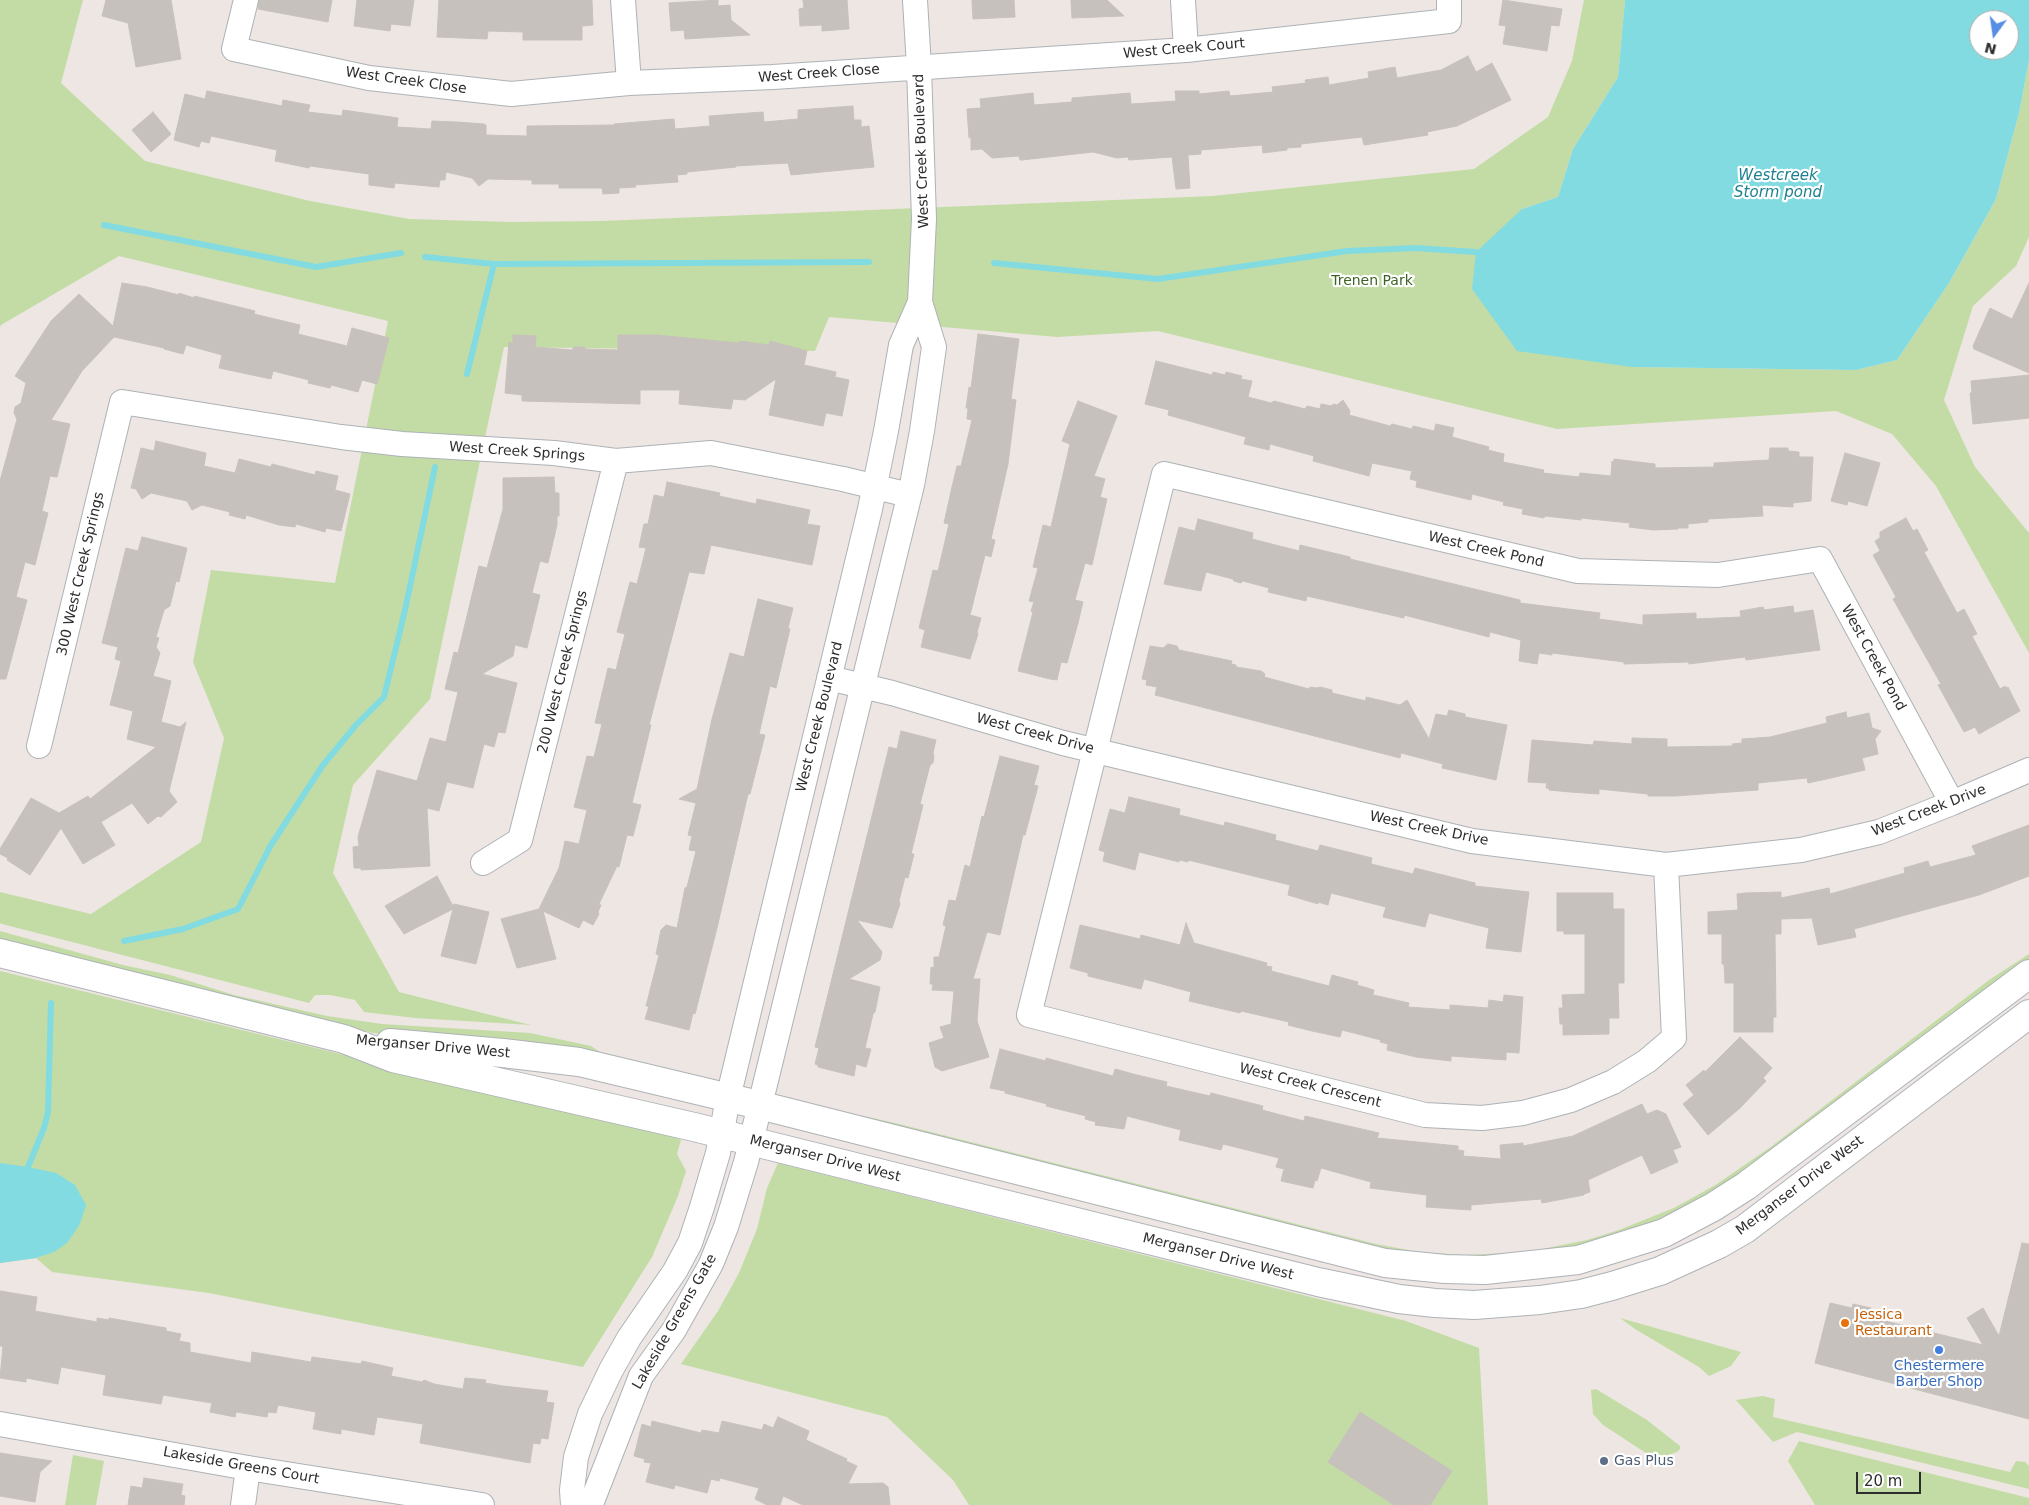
<!DOCTYPE html>
<style>
body{margin:0}
#map{position:relative;width:2029px;height:1505px;overflow:hidden;background:#ede6e2;font-family:"DejaVu Sans",sans-serif}
canvas{display:block}
.north{position:absolute;left:1969px;top:10px;width:50px;height:50px;box-sizing:border-box;background:#fff;border:1px solid #ababab;border-radius:50%;rotate:194deg;font-size:14px;font-weight:700;line-height:20px;text-align:center;color:#2d2d2d}
.north::after{content:'';display:block;margin:auto;width:18px;height:22px;background:#568ee5;clip-path:polygon(50% 0,100% 100%,50% 72%,0 100%)}
.scale{position:absolute;left:1856px;top:1472px;width:65px;height:22px;box-sizing:border-box;border:2px solid #2d2d2d;border-top:0;padding-left:6px;font-size:15px;line-height:18px;white-space:nowrap;color:#2d2d2d;-webkit-text-stroke:4px #fff;paint-order:stroke}
</style>
<div id="map">
<canvas width="2029" height="1505"></canvas>
<div class="north">N</div>
<div class="scale">20 m</div>
</div>
<script>
const ctx = document.querySelector('canvas').getContext('2d');
ctx.lineJoin = 'round';
function fillPath(path, color) { ctx.fillStyle = color; ctx.fill(path, 'evenodd'); }
const shape = rows => new Path2D(rows.map(r => 'M' + r).join(''));
function stroke(path, color, width, dash) { ctx.strokeStyle = color; ctx.lineWidth = width; ctx.lineCap = dash ? 'butt' : 'round'; ctx.setLineDash(dash || []); ctx.stroke(path); }
function label(font, color, halo, rows, align = 'center') {
  ctx.font = font + ' "DejaVu Sans",sans-serif'; ctx.lineWidth = 4.5; ctx.setLineDash([]); ctx.textBaseline = 'middle'; ctx.strokeStyle = halo; ctx.fillStyle = color; for (const [text, x, y, turn = 0] of rows) {
    ctx.save(); ctx.translate(x, y); ctx.rotate((+turn || 0) * Math.PI / 180); ctx.textAlign = isNaN(turn) ? turn : align; if (halo) ctx.strokeText(text, 0, 0); ctx.fillText(text, 0, 0); ctx.restore();
  }
}
const green = shape([
 [0,0,83,0,61,83,145,161,310,201,409,219,511,222,602,221,1212,196,1474,169,1548,117,1572,61,1584,0,1625,0,1618,77,1573,149,1558,197,1522,209,1632,367,1856,370,1897,360,1949,283,1996,199,2019,113,2029,60,2029,237,2016,266,1973,306,1944,400,1975,467,2029,533,2029,653,1936,486,1892,434,1836,411,1557,429,1158,331,1057,337,829,317,815,351,504,347,430,699,353,785,333,873,399,992,531,1025,415,1018,364,1012,355,1000,330,995,315,995,309,1003,2,924,0,923,0,892,91,914,201,842,224,738,193,662,211,570,335,583,388,321,119,256,1,325,0,327],
 [0,931,123,965,170,975,234,995,327,1016,382,1024,530,1033,591,1046,606,1056,373,1033,0,940],
 [2029,954,2029,960,1968,1002,1868,1079,1720,1188,1685,1208,1623,1234,1579,1246,1544,1253,1465,1258,1402,1253,1355,1243,806,1104,798,1100,817,1106,895,1123,1376,1244,1419,1252,1465,1255,1527,1252,1587,1240,1619,1230,1674,1208,1717,1184,1772,1146,1989,980],
 [0,971,664,1133,681,1140,677,1154,686,1171,678,1196,652,1257,583,1367,209,1293,52,1272,36,1258,0,1263],
 [778,1163,1406,1321,1479,1348,1488,1505,969,1505,953,1480,887,1417,681,1364,718,1311,739,1273,757,1229,767,1188],
 [1620,1318,1741,1352,1731,1366,1709,1376,1699,1367,1635,1329],
 [1596,1389,1647,1420,1680,1446,1680,1449,1677,1452,1660,1458,1652,1457,1603,1425,1593,1414,1591,1390],
 [1763,1396,1775,1399,1773,1417,2010,1472,2016,1461,2025,1462,2029,1466,2029,1489,1797,1432,1773,1442,1736,1400],
 [1799,1441,2029,1498,2029,1505,1815,1505,1788,1461],
 [73,1455,104,1461,96,1505,65,1505]
]);
const water = shape([
 [1625,0,2029,0,2029,60,2019,113,1996,199,1949,283,1897,360,1856,370,1632,367,1517,351,1472,289,1476,252,1522,209,1558,197,1573,149,1618,77],
 [1979,20,2009,20,2009,50,1979,50],
 [0,1163,28,1167,56,1173,75,1185,86,1205,80,1224,67,1243,54,1252,36,1258,0,1263]
]);
const stream = shape([
 [104,225,316,267,401,253],
 [425,257,494,264,869,262],
 [994,263,1158,279,1347,251,1415,248,1476,252],
 [467,374,494,264],
 [124,941,183,929,238,909,271,845,323,765,356,725,384,697,405,610,435,467],
 [28,1167,44,1128,48,1112,51,1003]
]);
const building = shape([
 [106,0,171,0,181,59,136,67,128,23,102,16,106,0],
 [259,0,332,0,328,22,258,9,259,0],
 [357,0,414,0,410,26,391,24,390,31,354,26,357,0],
 [439,0,592,0,593,25,582,26,582,40,523,40,523,32,488,31,487,39,437,37,439,0],
 [718,0,718,6,730,5,731,20,750,35,685,39,684,30,671,31,669,3,718,0],
 [803,0,847,0,849,29,822,31,822,25,800,26,799,9,804,8,803,0],
 [972,0,1014,0,1015,17,973,19,972,0],
 [1071,0,1107,0,1124,16,1072,18,1071,0],
 [1503,0,1562,9,1559,26,1551,25,1547,51,1503,44,1506,26,1499,25,1503,0],
 [1468,56,1476,72,1492,63,1511,100,1457,126,1427,132,1428,135,1364,145,1362,137,1301,144,1301,147,1287,148,1287,150,1263,153,1262,145,1201,150,1201,154,1188,155,1190,188,1176,189,1172,157,1129,160,1128,157,1117,158,1093,152,1022,160,1020,160,1019,156,992,158,982,149,971,150,971,137,969,138,967,109,981,108,980,99,1033,93,1034,105,1072,102,1072,98,1130,93,1131,104,1176,101,1175,91,1199,91,1199,94,1229,91,1230,96,1273,92,1272,87,1306,83,1305,80,1328,77,1329,85,1369,78,1368,72,1395,67,1397,78,1441,70,1468,56],
 [207,91,282,106,283,100,310,105,308,112,342,116,343,110,398,118,397,127,431,129,432,121,457,122,484,124,486,125,486,135,527,136,527,126,614,125,614,124,674,119,675,129,710,126,709,116,763,112,764,122,798,119,798,110,853,106,854,120,861,120,861,127,869,126,874,167,791,175,788,163,736,166,736,167,687,172,687,174,677,175,678,182,635,185,636,187,619,188,619,193,603,194,602,188,559,188,559,184,532,184,532,180,488,179,479,186,472,178,446,172,445,180,440,180,439,187,395,183,394,188,369,185,369,174,310,166,309,168,275,161,277,150,211,136,209,143,201,141,199,147,174,140,185,94,205,99,207,91],
 [153,112,171,134,151,152,132,130,153,112],
 [122,283,147,287,179,295,179,293,194,298,194,296,255,311,254,314,300,325,298,334,347,346,352,328,389,338,377,384,362,380,358,392,331,385,330,388,308,383,309,380,273,371,271,379,219,368,222,355,186,345,183,354,164,349,164,348,114,337,82,371,51,420,70,424,57,477,50,476,42,511,48,513,35,565,25,562,16,597,27,600,6,679,0,679,0,481,17,419,14,413,15,407,21,403,26,383,15,376,51,321,79,294,113,326,122,283],
 [2029,283,2029,373,1974,349,1973,346,1990,308,2012,319,2029,283],
 [978,334,1019,339,1011,399,1016,400,1008,464,991,539,995,540,991,557,985,555,970,615,981,618,977,632,978,634,970,659,921,647,925,630,919,628,933,570,938,571,949,524,944,523,952,487,957,466,961,466,972,420,967,419,968,408,966,408,969,387,971,388,978,334],
 [513,335,536,336,535,347,572,350,574,347,584,347,586,349,618,350,618,335,656,335,739,343,739,341,769,345,770,341,807,351,804,365,836,372,835,377,849,380,842,416,826,413,823,426,769,415,776,379,745,400,733,399,731,409,679,404,680,390,640,390,640,404,522,401,522,395,505,393,509,342,513,343,513,335],
 [1156,361,1212,375,1213,372,1225,375,1226,372,1242,376,1241,379,1252,381,1248,397,1271,403,1274,401,1305,409,1307,406,1320,409,1321,404,1332,406,1333,404,1337,405,1343,400,1350,411,1349,415,1390,426,1392,424,1412,429,1413,426,1434,431,1436,424,1454,428,1452,437,1489,447,1488,450,1504,454,1503,462,1544,470,1543,473,1579,477,1580,473,1611,476,1612,461,1614,462,1614,459,1655,464,1655,468,1714,467,1714,463,1769,460,1770,448,1788,448,1788,451,1799,452,1799,457,1813,457,1811,501,1793,503,1793,507,1762,505,1763,516,1708,519,1708,522,1688,524,1688,528,1677,528,1678,529,1653,530,1629,527,1630,523,1581,518,1581,520,1545,516,1544,518,1522,514,1523,509,1503,505,1504,502,1472,494,1471,500,1416,487,1417,481,1410,479,1412,471,1372,463,1369,476,1313,461,1314,456,1270,444,1269,450,1244,444,1246,437,1168,415,1169,410,1145,404,1156,361],
 [2029,375,2029,418,1973,424,1970,393,1972,393,1971,381,2029,375],
 [1078,401,1117,416,1094,476,1105,479,1100,497,1107,499,1092,565,1085,563,1075,600,1083,602,1078,623,1067,663,1061,662,1057,680,1050,679,1018,671,1033,612,1031,611,1034,602,1029,601,1038,568,1033,567,1043,525,1051,527,1070,444,1062,441,1078,401],
 [156,441,206,453,204,466,235,473,239,459,271,467,272,464,315,475,316,471,338,476,335,490,350,494,341,531,326,528,325,532,296,524,295,527,279,525,246,515,245,519,229,515,230,512,202,505,192,510,187,501,151,493,142,499,136,489,131,488,141,448,154,451,156,441],
 [1845,453,1880,463,1867,506,1848,501,1847,505,1831,501,1845,453],
 [554,477,555,493,559,493,559,516,557,516,557,525,548,563,540,561,532,593,540,595,527,648,515,645,513,656,482,674,517,683,505,733,498,732,494,747,484,744,473,788,447,782,439,811,427,808,430,866,361,870,361,868,354,868,353,847,359,846,358,837,377,770,417,781,430,738,446,742,458,692,445,689,454,652,458,653,479,566,487,568,503,509,503,478,554,477],
 [667,482,720,493,719,496,756,504,757,499,810,510,807,524,820,526,812,565,711,545,704,574,689,572,649,725,651,725,632,803,641,805,633,836,627,835,619,867,617,866,599,904,601,905,598,912,599,914,593,925,583,920,579,928,543,911,556,959,517,968,501,919,539,909,559,868,565,841,579,844,587,810,574,807,587,756,594,757,602,724,595,723,608,668,616,670,625,634,617,632,630,582,637,584,646,548,639,547,644,524,648,524,654,495,664,497,667,482],
 [1906,518,1913,531,1917,529,1928,550,1924,552,1957,613,1964,609,1977,634,1972,636,2000,689,2005,686,2006,688,2008,687,2020,711,1979,734,1975,727,1964,732,1938,685,1941,684,1893,599,1896,597,1873,555,1880,551,1875,541,1880,538,1880,532,1906,518],
 [1198,519,1253,533,1252,539,1299,551,1300,545,1350,557,1350,559,1520,600,1520,603,1600,613,1599,619,1643,625,1643,615,1696,613,1696,619,1741,617,1740,611,1763,607,1764,610,1793,606,1794,613,1813,610,1820,650,1746,660,1745,657,1689,664,1689,662,1624,664,1624,662,1552,653,1552,655,1539,653,1537,664,1519,661,1521,640,1490,632,1489,637,1404,615,1404,618,1307,596,1306,601,1268,592,1269,588,1243,581,1241,583,1234,581,1233,579,1206,572,1201,591,1164,584,1179,527,1195,531,1198,519],
 [142,537,187,548,179,582,176,581,170,606,164,610,156,637,159,638,156,647,160,653,153,676,171,681,161,722,180,727,186,722,169,791,177,802,161,817,158,816,148,824,132,803,101,822,115,845,83,864,61,828,30,875,7,860,8,858,0,854,0,849,31,798,59,813,88,796,90,799,156,747,127,739,133,711,110,705,121,661,115,659,118,647,102,643,126,548,138,551,142,537],
 [758,599,793,608,788,628,790,629,776,688,770,686,759,734,765,735,750,794,748,794,717,928,695,1014,693,1013,689,1030,645,1019,649,1006,646,1006,659,955,656,954,661,930,666,925,677,928,685,888,687,887,696,851,689,850,692,836,688,835,696,803,679,799,697,789,712,719,730,653,744,657,758,599],
 [1168,644,1177,646,1179,650,1232,661,1231,664,1236,665,1236,667,1261,671,1265,674,1264,677,1309,689,1310,687,1317,688,1320,687,1332,690,1332,693,1366,701,1366,697,1400,705,1407,700,1429,739,1436,714,1447,716,1449,710,1465,714,1465,717,1507,725,1496,780,1442,768,1443,764,1401,753,1400,758,1155,695,1157,687,1146,685,1147,680,1142,679,1150,646,1163,648,1168,644],
 [1846,712,1847,718,1869,713,1872,728,1881,731,1875,739,1878,754,1862,758,1865,770,1831,778,1808,783,1807,778,1758,783,1758,790,1675,796,1648,796,1648,794,1599,789,1599,794,1570,792,1549,790,1549,788,1546,788,1547,783,1528,782,1532,740,1593,745,1594,741,1632,744,1632,738,1667,739,1667,747,1733,746,1732,744,1742,743,1742,739,1770,737,1827,723,1826,717,1846,712],
 [901,731,936,740,933,753,934,756,933,763,930,765,920,804,923,805,911,854,914,854,908,878,905,877,899,901,900,904,892,928,857,920,882,952,880,960,849,979,880,987,875,1012,873,1014,865,1048,871,1049,866,1067,856,1064,854,1076,818,1067,818,1065,815,1064,819,1048,815,1047,889,747,897,749,901,731],
 [1000,756,1039,766,1034,785,1038,786,1025,835,1023,835,1000,935,987,932,973,979,980,979,977,1021,989,1057,942,1071,935,1067,929,1043,944,1038,940,1027,951,1024,954,991,932,990,933,984,930,984,931,967,934,968,934,957,939,957,946,926,943,925,949,900,956,901,965,865,970,867,982,816,984,817,1000,756],
 [1129,797,1180,809,1179,815,1224,826,1225,822,1276,835,1275,840,1318,851,1320,845,1372,858,1371,864,1413,874,1415,868,1475,883,1475,886,1529,892,1521,952,1486,948,1489,928,1429,913,1425,927,1383,917,1386,907,1331,893,1328,905,1318,902,1318,904,1288,895,1290,885,1188,860,1188,862,1179,860,1179,862,1139,852,1135,870,1103,861,1105,852,1099,850,1110,809,1125,813,1129,797],
 [2029,825,2029,876,1979,895,1854,929,1856,937,1818,945,1812,918,1781,919,1781,934,1775,934,1776,1017,1773,1017,1773,1032,1734,1032,1734,983,1725,983,1724,964,1722,964,1722,934,1708,934,1708,912,1738,910,1737,894,1745,893,1781,892,1781,898,1829,888,1830,894,1905,873,1904,868,1928,861,1930,867,1976,855,1972,846,2029,825],
 [437,876,453,906,454,904,489,912,476,964,441,956,453,909,404,934,385,906,437,876],
 [1557,893,1613,893,1613,909,1624,909,1624,983,1618,983,1619,1018,1609,1018,1609,1034,1563,1035,1563,1024,1560,1024,1559,1008,1563,1008,1562,995,1585,994,1585,934,1564,934,1564,931,1557,931,1557,893],
 [1186,923,1194,943,1267,963,1266,966,1272,967,1271,971,1329,986,1332,975,1358,982,1357,985,1374,990,1373,995,1409,1003,1408,1007,1450,1010,1450,1005,1488,1008,1489,1000,1503,1002,1504,995,1523,997,1519,1053,1506,1052,1506,1060,1451,1056,1451,1061,1416,1057,1387,1050,1388,1044,1380,1042,1381,1040,1342,1030,1340,1037,1312,1031,1288,1025,1289,1022,1241,1011,1240,1013,1189,1001,1191,992,1144,979,1141,989,1088,976,1088,973,1070,968,1080,925,1140,939,1141,935,1180,945,1186,923],
 [1740,1037,1772,1068,1763,1078,1766,1081,1740,1108,1708,1135,1683,1104,1694,1095,1686,1085,1704,1070,1705,1072,1740,1037],
 [1000,1049,1046,1061,1046,1058,1113,1076,1115,1069,1137,1075,1167,1082,1166,1086,1210,1096,1211,1093,1263,1106,1262,1110,1304,1121,1305,1116,1379,1133,1377,1138,1458,1146,1458,1150,1464,1151,1463,1156,1501,1159,1500,1145,1523,1143,1523,1146,1573,1136,1642,1104,1647,1114,1657,1110,1666,1114,1681,1147,1673,1150,1678,1162,1651,1174,1642,1155,1588,1180,1590,1192,1584,1194,1584,1195,1542,1203,1541,1199,1471,1205,1471,1210,1426,1207,1427,1195,1370,1188,1371,1182,1321,1168,1317,1181,1315,1180,1313,1188,1281,1181,1284,1169,1276,1167,1279,1158,1223,1144,1221,1150,1179,1140,1181,1130,1127,1116,1124,1129,1095,1125,1096,1122,1085,1119,1086,1116,1046,1106,1047,1104,1005,1093,1005,1091,990,1088,1000,1049],
 [2022,1243,2029,1244,2029,1419,1815,1363,1830,1303,1852,1308,1853,1304,1871,1308,1869,1317,1983,1345,1967,1318,1983,1308,1999,1336,2022,1243],
 [0,1291,37,1297,35,1311,97,1322,97,1318,109,1320,109,1318,166,1328,166,1331,181,1334,179,1341,190,1343,190,1352,251,1363,252,1352,311,1362,312,1357,361,1364,362,1361,393,1368,391,1376,422,1382,424,1380,434,1384,463,1389,465,1378,486,1380,485,1383,503,1386,548,1391,546,1402,554,1403,548,1439,541,1438,540,1444,533,1443,530,1463,420,1443,423,1424,377,1417,374,1435,341,1429,341,1434,313,1429,316,1412,278,1405,276,1413,268,1412,267,1417,236,1412,235,1417,210,1412,212,1403,163,1395,161,1404,103,1395,106,1375,61,1367,58,1384,26,1378,26,1382,0,1378,3,1346,0,1346,0,1291],
 [1360,1412,1452,1471,1430,1505,1394,1505,1328,1462,1360,1412],
 [778,1417,809,1431,806,1440,847,1459,846,1461,857,1466,848,1484,883,1483,888,1487,890,1505,803,1505,783,1496,780,1505,767,1505,755,1499,759,1488,720,1478,719,1481,711,1479,707,1493,675,1485,674,1489,646,1482,651,1463,644,1462,645,1459,634,1456,642,1424,651,1427,652,1421,701,1433,702,1430,719,1433,722,1421,762,1430,764,1424,773,1428,778,1417],
 [0,1453,52,1461,40,1472,35,1502,0,1496,0,1453],
 [144,1478,183,1484,181,1495,185,1496,184,1505,128,1505,131,1486,142,1488,144,1478]
]);
const street = shape([
 [246,0,234,49,369,78,511,94,629,83,773,77,1186,50,1449,21,1449,0],
 [623,0,629,83],
 [1183,0,1186,50],
 [829,678,892,693,1063,743,1472,841,1666,865,1801,850,1879,832,1952,803,2029,770],
 [39,746,122,402,341,437,402,444,554,453,616,461,711,453,843,479,909,495],
 [483,863,520,840,616,461],
 [1666,865,1674,1038,1647,1061,1613,1082,1571,1100,1523,1113,1482,1118,1425,1115,1029,1015,1164,474,1578,571,1718,575,1820,559,1952,803],
 [0,1424,248,1468,482,1505],
 [243,1505,248,1468],
 [573,1505,572,1490,576,1457,590,1414,611,1370,629,1338,675,1271,690,1243,702,1207,718,1153,728,1098,870,509,886,431,901,345,920,302,924,219,919,67,915,0],
 [587,1505,593,1499,641,1376,674,1330,711,1264,726,1227,746,1162,912,485,922,431,934,347,920,302]
]);
const secondary = shape([
 [0,953,344,1039,393,1058,694,1127,1318,1282,1399,1299,1435,1303,1474,1305,1540,1300,1581,1294,1612,1286,1660,1271,1719,1244,1745,1229,2029,1014],
 [390,1043,503,1053,579,1062,759,1105,1385,1263,1445,1269,1485,1270,1578,1260,1664,1233,1713,1207,1746,1186,2029,974]
]);
const markers = [
 [1845,1323,5,"#e8710a"],
 [1939,1350,5,"#3f7fe0"],
 [1604,1461,5,"#5c6f8a"]
];
const streetNames = [
 ["West Creek Court",1184,49,-5],
 ["West Creek Close",819,74,-4],
 ["West Creek Close",406,81,8],
 ["West Creek Boulevard",922,151,-92],
 ["West Creek Springs",517,452,4],
 ["West Creek Pond",1486,550,13],
 ["300 West Creek Springs",81,574,-77],
 ["West Creek Pond",1873,658,61],
 ["200 West Creek Springs",563,672,-76],
 ["West Creek Boulevard",820,717,-76],
 ["West Creek Drive",1035,734,15],
 ["West Creek Drive",1929,811,-21],
 ["West Creek Drive",1429,829,12],
 ["Merganser Drive West",433,1047,5],
 ["West Creek Crescent",1310,1086,14],
 ["Merganser Drive West",825,1159,14],
 ["Merganser Drive West",1800,1186,-37],
 ["Merganser Drive West",1218,1257,14],
 ["Lakeside Greens Gate",675,1322,-60],
 ["Lakeside Greens Court",241,1466,10]
];
const parkNames = [
 ["Trenen Park",1372,281]
];
const foodNames = [
 ["Jessica",1855,1315],
 ["Restaurant",1855,1331]
];
const shopNames = [
 ["Chestermere",1939,1366],
 ["Barber Shop",1939,1382]
];
const serviceNames = [
 ["Gas Plus",1614,1461]
];
const waterNames = [
 ["Westcreek",1778,176],
 ["Storm pond",1778,193]
];
fillPath(green, '#c3dca5');
fillPath(water, '#82dbe1');
stroke(stream, '#82dbe1', 6);
fillPath(building, '#c6c1bd');
stroke(building, '#c8c1bb', 1);
stroke(street, '#aeb2b7', 26);
stroke(secondary, '#aeb2b7', 30);
stroke(street, '#fff', 24);
stroke(secondary, '#fff', 28);
for (const [x, y, r, color] of markers) { const dot = new Path2D(); dot.arc(x, y, r, 0, 2 * Math.PI); ctx.fillStyle = color; ctx.fill(dot); stroke(dot, '#fff', 2); }
label('14px', '#2d2d2d', '#fff', streetNames);
label('14px', '#3e6324', '#fff', parkNames);
label('14px', '#c56008', '#fff', foodNames, 'left');
label('14px', '#366cbe', '#fff', shopNames);
label('14px', '#4e5e75', '#fff', serviceNames, 'left');
label('italic 15px', '#1e8090', '#fff', waterNames);
</script>
